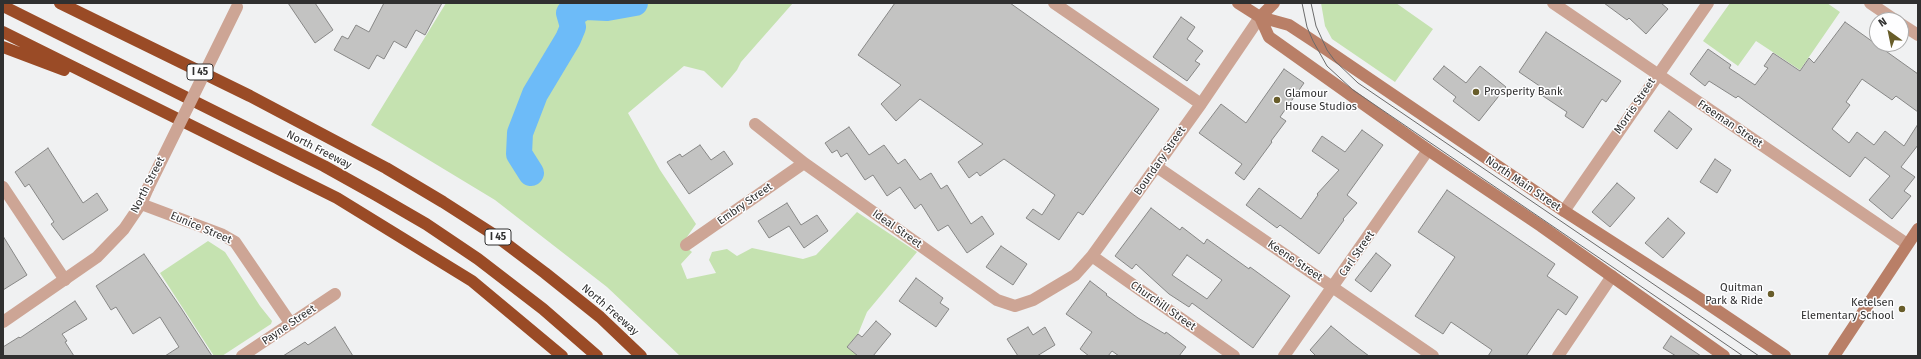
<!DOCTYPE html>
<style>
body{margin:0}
#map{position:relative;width:1921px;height:359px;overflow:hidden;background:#f0f1f2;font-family:"Fira Sans",sans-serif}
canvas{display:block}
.frame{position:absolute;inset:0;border:4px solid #303030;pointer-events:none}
.north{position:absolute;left:1869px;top:12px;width:40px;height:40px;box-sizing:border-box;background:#fefeff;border:1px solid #acacac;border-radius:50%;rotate:327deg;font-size:11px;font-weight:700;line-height:16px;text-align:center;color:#303030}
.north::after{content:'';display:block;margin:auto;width:14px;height:18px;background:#685d2a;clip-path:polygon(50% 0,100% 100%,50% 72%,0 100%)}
</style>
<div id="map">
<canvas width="1921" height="359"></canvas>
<div class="frame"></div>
<div class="north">N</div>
</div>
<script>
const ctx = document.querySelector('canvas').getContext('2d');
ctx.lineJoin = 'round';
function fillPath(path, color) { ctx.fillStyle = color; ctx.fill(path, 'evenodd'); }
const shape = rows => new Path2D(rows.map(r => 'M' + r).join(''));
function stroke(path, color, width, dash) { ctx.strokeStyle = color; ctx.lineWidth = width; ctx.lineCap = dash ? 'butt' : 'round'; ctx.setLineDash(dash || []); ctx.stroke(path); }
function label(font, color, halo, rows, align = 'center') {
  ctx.font = font + ' "Fira Sans",sans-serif'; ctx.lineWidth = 3; ctx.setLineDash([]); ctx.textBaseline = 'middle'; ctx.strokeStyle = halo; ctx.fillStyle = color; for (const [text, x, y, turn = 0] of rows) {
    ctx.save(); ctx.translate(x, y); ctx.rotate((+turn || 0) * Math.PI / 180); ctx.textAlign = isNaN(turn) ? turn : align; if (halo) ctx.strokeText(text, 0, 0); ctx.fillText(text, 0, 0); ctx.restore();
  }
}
const green = shape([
 [446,3,793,3,741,62,737,70,722,88,704,71,684,66,628,113,660,170,696,224,682,244,692,252,681,264,687,279,716,273,709,260,712,252,727,249,737,256,752,248,803,259,816,255,857,212,917,252,867,312,858,334,847,347,858,356,680,356,607,287,495,200,371,125],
 [1321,3,1396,3,1433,29,1395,82,1332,39,1325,26],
 [1730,3,1827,3,1840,12,1800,70,1756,41,1738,66,1703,41],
 [208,241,225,252,260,306,272,321,271,324,222,356,214,356,160,273]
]);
const river = shape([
 [586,7,607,8,635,3],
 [531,173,519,154,520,133,535,94,568,39,573,27,569,13,578,11,589,3]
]);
const building = shape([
 [288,3,315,3,333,30,315,43,288,3],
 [384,3,442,3,425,35,416,30,406,48,394,41,384,59,377,55,369,69,334,50,342,36,348,39,356,25,369,32,384,3],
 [895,3,1010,3,1159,109,1083,215,1078,212,1059,240,1026,218,1033,209,1042,215,1055,195,1004,159,980,176,977,172,969,178,958,162,983,144,920,99,896,121,881,104,901,85,858,55,895,3],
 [1604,3,1661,3,1668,9,1646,34,1629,18,1627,20,1604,3],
 [1181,17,1195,27,1187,39,1203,51,1195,61,1200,64,1187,81,1153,57,1181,17],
 [1845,22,1918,74,1918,112,1896,96,1892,100,1862,79,1846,102,1850,105,1832,129,1849,143,1857,132,1874,145,1885,131,1904,146,1918,124,1918,145,1901,167,1915,177,1904,191,1911,196,1892,219,1869,200,1890,176,1865,157,1850,177,1738,96,1736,98,1709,81,1705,86,1690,74,1708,49,1731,65,1729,68,1755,85,1768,68,1764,66,1773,53,1800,71,1809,58,1814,63,1845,22],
 [1546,32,1621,81,1606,102,1602,99,1583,128,1565,116,1567,112,1540,94,1544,89,1519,72,1546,32],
 [1444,66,1466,83,1480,66,1506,87,1479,121,1453,101,1456,97,1433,79,1444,66],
 [1284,69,1304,83,1280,117,1286,121,1271,141,1272,142,1244,180,1235,173,1242,164,1199,133,1221,104,1246,123,1284,69],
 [1669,111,1692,129,1677,149,1654,131,1669,111],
 [849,127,869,155,884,145,898,164,905,159,920,180,931,173,941,189,947,185,971,224,982,216,994,234,967,253,948,225,938,231,921,204,915,209,900,187,887,196,873,175,865,180,847,153,841,157,837,150,832,153,825,143,849,127],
 [1362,130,1383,145,1347,195,1357,203,1343,219,1344,220,1319,254,1280,225,1277,228,1246,205,1259,188,1301,219,1318,195,1317,194,1339,170,1312,151,1322,136,1345,152,1362,130],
 [700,145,711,160,724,151,733,164,689,194,667,162,680,154,682,157,700,145],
 [48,148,83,203,97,193,108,210,63,240,51,224,54,222,29,184,25,187,15,172,48,148],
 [1715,159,1731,170,1717,193,1700,182,1715,159],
 [1617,183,1635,198,1610,227,1592,212,1617,183],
 [1447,190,1555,264,1547,276,1578,297,1566,315,1558,309,1526,356,1488,356,1492,350,1451,322,1443,334,1415,316,1455,257,1418,232,1447,190],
 [787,203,801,225,817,215,828,231,804,248,789,226,769,238,758,221,787,203],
 [1151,208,1180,230,1182,227,1204,244,1207,239,1249,269,1250,267,1290,296,1253,348,1192,303,1189,307,1169,294,1136,264,1132,269,1115,256,1151,208],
 [1187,255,1222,280,1207,299,1172,275,1187,255],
 [1668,218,1685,233,1663,258,1645,243,1668,218],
 [3,236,27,275,3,290,3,236],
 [1001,246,1027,264,1013,285,986,267,1001,246],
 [1376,253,1391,265,1371,292,1355,280,1376,253],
 [144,254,181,308,212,356,165,356,179,347,160,317,133,334,116,307,111,310,96,286,144,254],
 [916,278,943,298,940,303,949,309,936,327,899,301,916,278],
 [1090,281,1107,294,1106,295,1138,318,1165,334,1166,332,1186,347,1179,356,1119,356,1112,351,1108,356,1089,356,1080,349,1092,332,1066,314,1090,281],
 [75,301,87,319,62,334,67,341,65,342,74,356,3,356,3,347,19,337,20,338,75,301],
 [876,321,891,334,873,356,858,356,847,347,858,334,862,337,876,321],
 [1331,326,1353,344,1369,356,1316,356,1310,350,1331,326],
 [335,327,353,356,283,356,305,342,308,345,335,327],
 [1028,327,1033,335,1045,327,1055,345,1037,356,1018,356,1007,339,1028,327],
 [1671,336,1701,356,1676,356,1663,348,1671,336]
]);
const minor = shape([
 [1054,3,1201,104],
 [1553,3,1907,244],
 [1870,3,1895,20],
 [1901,24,1918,35],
 [755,124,804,163,997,300,1015,306,1033,300,1075,275,1092,256,1201,104,1260,17],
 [1157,167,1433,356],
 [3,187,65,280],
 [141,204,221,234,235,242,291,324],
 [1564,211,1708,3],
 [686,245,804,163],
 [1092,256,1234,356],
 [242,356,335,294],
 [1284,356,1428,150],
 [1558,356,1612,276]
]);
const tertiary = shape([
 [3,322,97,257,124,229,141,204,148,188]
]);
const secondary = shape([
 [1238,3,1260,17,1289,25,1327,50,1564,211,1693,294,1785,356],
 [1260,17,1269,37,1428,150,1541,226,1724,356],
 [1260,17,1274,3],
 [1834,356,1918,229]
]);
const motorway = shape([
 [60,3,250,96,386,168,443,202,496,236,545,273,600,317,641,356],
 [3,6,324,166,376,195,426,224,478,259,543,309,597,356],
 [3,32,337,198,472,281,562,356],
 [3,47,64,70]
]);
const tram = shape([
 [1302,3,1307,27,1313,41,1327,66,1353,90,1743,356],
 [1311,3,1316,26,1327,50,1335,61,1358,83,1759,356]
]);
const tertiaryBridge = shape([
 [148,188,237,7]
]);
const markers = [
 [1476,92,4,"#685d2a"],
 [1277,100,4,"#685d2a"],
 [1771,294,4,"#685d2a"],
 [1902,309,4,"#685d2a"]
];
const shields = [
 [200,72,26],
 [498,237,26]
];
const shieldNames = [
 ["I 45",200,72],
 ["I 45",498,237]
];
const poiNames = [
 ["Prosperity Bank",1484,92],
 ["Glamour",1285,94],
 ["House Studios",1285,107],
 ["Quitman",1763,288,"right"],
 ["Park & Ride",1763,301,"right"],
 ["Ketelsen",1894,303,"right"],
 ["Elementary School",1894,316,"right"]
];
const streetNames = [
 ["Morris Street",1635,106,-56],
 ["Freeman Street",1730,124,34],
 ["North Freeway",319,150,27],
 ["Boundary Street",1160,161,-55],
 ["North Main Street",1523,184,34],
 ["North Street",148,185,-63],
 ["Embry Street",745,204,-35],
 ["Eunice Street",201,228,23],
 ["Ideal Street",897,229,35],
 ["Carl Street",1357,254,-55],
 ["Keene Street",1295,261,34],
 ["Churchill Street",1163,306,35],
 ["North Freeway",610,310,41],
 ["Payne Street",289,325,-34]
];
fillPath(green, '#c5e2b0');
stroke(river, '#6dbbf8', 26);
fillPath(building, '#c3c3c2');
stroke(building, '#878786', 1);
stroke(minor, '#cda595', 12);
stroke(tertiary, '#cda595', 12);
stroke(secondary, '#b97f67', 12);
stroke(motorway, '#9a4b26', 12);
stroke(tram, '#6b6b6b', 1);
stroke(tertiaryBridge, '#cda595', 12);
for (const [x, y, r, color] of markers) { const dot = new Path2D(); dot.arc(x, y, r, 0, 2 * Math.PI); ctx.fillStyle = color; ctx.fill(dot); stroke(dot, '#fefeff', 1.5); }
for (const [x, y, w] of shields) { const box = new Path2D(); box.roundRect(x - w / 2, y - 8, w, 16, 3); ctx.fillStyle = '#fefeff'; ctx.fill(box); stroke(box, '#303030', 1); }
label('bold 10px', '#303030', null, shieldNames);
label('11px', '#303030', '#fefeff', poiNames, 'left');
label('11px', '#303030', '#fefeff', streetNames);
</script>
